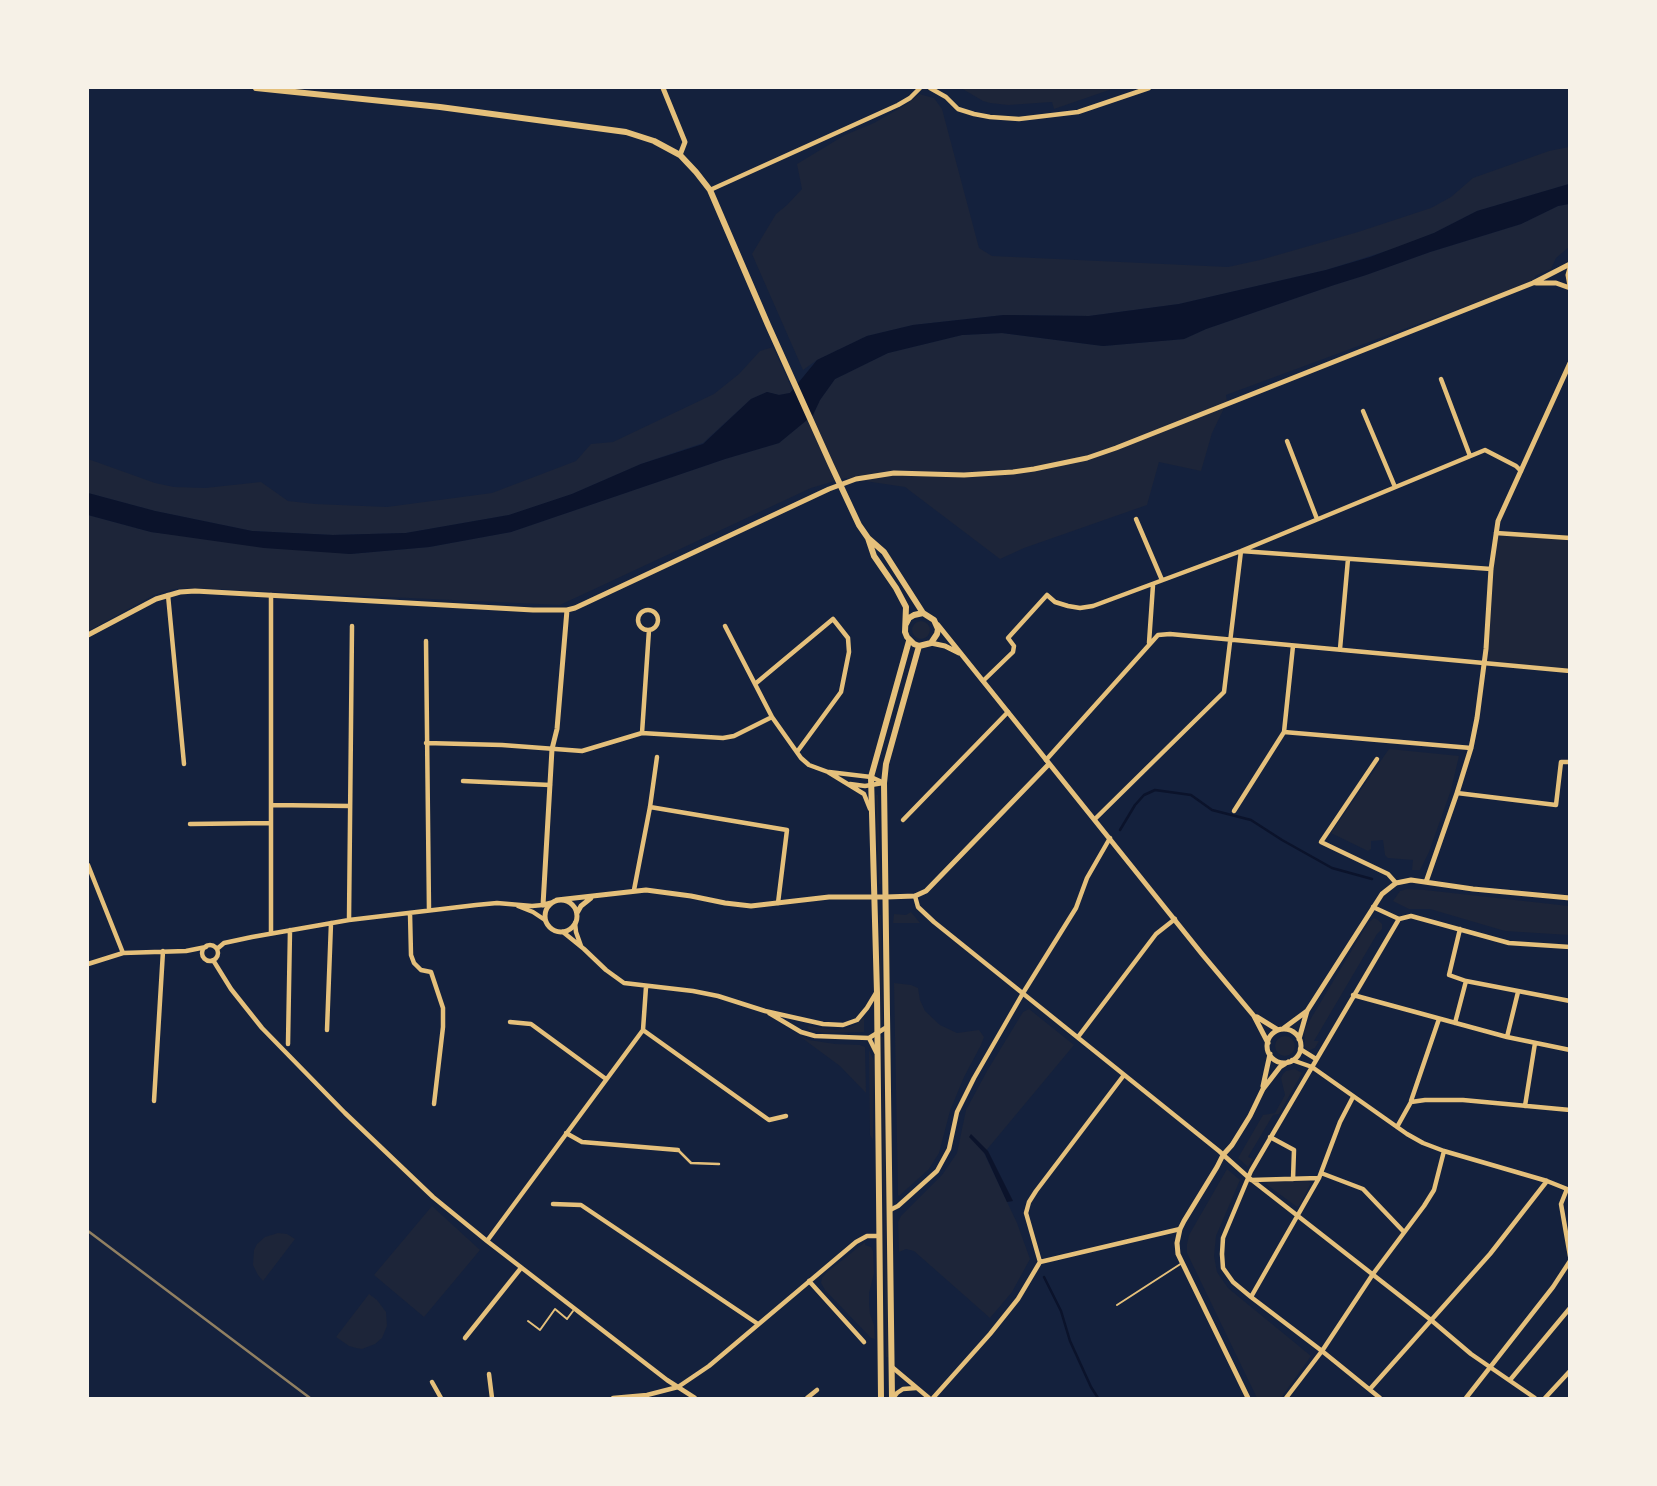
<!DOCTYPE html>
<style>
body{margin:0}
#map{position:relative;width:1657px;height:1486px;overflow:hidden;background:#14213d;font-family:Jost,sans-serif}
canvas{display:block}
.frame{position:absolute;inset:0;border:89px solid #f6f1e7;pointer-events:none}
</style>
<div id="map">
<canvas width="1657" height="1486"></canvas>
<div class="frame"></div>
</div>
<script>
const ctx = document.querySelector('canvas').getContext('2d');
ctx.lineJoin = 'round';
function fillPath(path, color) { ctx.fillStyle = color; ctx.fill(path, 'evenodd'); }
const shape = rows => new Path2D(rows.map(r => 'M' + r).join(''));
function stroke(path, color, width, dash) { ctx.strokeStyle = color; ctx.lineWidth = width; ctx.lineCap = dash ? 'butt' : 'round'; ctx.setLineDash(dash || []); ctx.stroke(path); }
const green = shape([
 [961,88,1115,88,1054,109,1052,102,1008,105,990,103,983,101],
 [919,94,934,98,942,109,979,248,992,256,1228,267,1260,260,1358,232,1431,208,1451,197,1473,178,1549,151,1569,147,1569,184,1477,211,1434,233,1399,247,1326,270,1179,304,1089,316,1004,315,913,325,867,336,817,360,803,370,752,254,776,214,787,205,802,189,797,164,845,135,874,123,907,104],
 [1569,204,1569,247,1556,258,1551,269,1535,276,1534,281,1226,395,1227,402,1212,433,1201,471,1159,462,1147,505,1024,548,1000,559,905,487,845,478,811,488,560,605,194,588,174,589,154,595,88,631,88,515,151,532,350,554,429,547,511,532,725,459,779,443,813,415,820,400,835,379,888,353,962,335,1002,333,1103,346,1184,339,1206,329,1334,285,1366,275,1430,252,1521,224,1558,206],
 [773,347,793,391,790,393,779,395,767,392,751,399,703,443,641,464,572,494,509,515,406,533,333,535,252,531,155,511,88,493,88,459,155,483,174,487,205,488,261,482,288,501,315,504,387,507,492,493,576,461,591,444,613,442,714,394,739,374,760,351],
 [1495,530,1569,535,1569,673,1482,665],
 '912 630a9 9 0 1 1 18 0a9 9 0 1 1-18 0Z',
 [1389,749,1459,756,1451,790,1429,852,1420,870,1412,870,1413,860,1388,858,1385,855,1383,840,1371,841,1371,849,1368,851,1331,833],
 [876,795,878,795,881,884,879,884],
 [1407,889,1425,890,1569,906,1569,935,1505,931,1430,909,1409,909,1393,901,1400,891],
 [911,912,920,923,893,923,894,914,906,915],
 [879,915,881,915,883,1020,881,1020],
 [1374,918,1378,920,1382,924,1382,929,1377,934,1314,1041,1319,1041,1315,1048,1308,1051,1305,1047,1304,1030,1368,923],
 [894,983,911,985,918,988,920,1000,925,1011,940,1025,957,1033,979,1030,984,1037,981,1045,964,1077,950,1111,939,1153,929,1169,899,1196,898,1195],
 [1029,1009,1074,1045,984,1153,1017,1223,1030,1259,1012,1292,990,1318,914,1251,906,1249,899,1252,898,1222,901,1216,942,1175,957,1153,966,1110,987,1071,1023,1012],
 [864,1017,864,1032,825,1033,809,1030,807,1027,809,1026,835,1030,847,1028,855,1025],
 [798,1035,809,1040,835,1044,860,1045,865,1047,866,1093,840,1066],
 '1275 1046a10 10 0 1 1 20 0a10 10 0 1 1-20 0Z',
 [881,1037,883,1037,888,1357,886,1357],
 [869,1050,874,1061,873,1140,870,1135],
 [1295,1069,1302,1073,1279,1114,1273,1115,1248,1157,1253,1159,1248,1167,1238,1158,1263,1115,1275,1113,1285,1095,1281,1078,1283,1074,1286,1071],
 [1227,1169,1240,1180,1216,1236,1214,1256,1217,1272,1228,1288,1311,1356,1281,1398,1257,1398,1187,1253,1187,1244,1189,1235],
 [1308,1181,1311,1183,1299,1206,1297,1207,1266,1184,1268,1182],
 [432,1206,480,1250,424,1317,374,1275],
 [278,1233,287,1234,295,1239,263,1281,258,1275,253,1265,254,1250,257,1244,265,1237],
 [865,1242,865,1245,871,1247,873,1251,874,1273,869,1293,869,1303,870,1314,874,1325,875,1339,871,1338,825,1290,821,1283,822,1278,826,1273],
 [369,1294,377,1300,386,1312,387,1326,382,1338,375,1344,362,1349,356,1348,349,1346,336,1337]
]);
const water = shape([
 [1569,184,1569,204,1558,206,1521,224,1430,252,1366,275,1334,285,1206,329,1184,339,1103,346,1002,333,962,335,888,353,835,379,820,400,813,415,779,443,725,459,511,532,429,547,350,554,264,548,151,532,88,515,88,493,155,511,252,531,333,535,406,533,509,515,572,494,641,464,703,444,751,399,767,392,779,395,790,393,817,360,867,336,913,325,1004,315,1089,316,1179,304,1326,270,1370,257,1434,233,1477,211],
 [971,1134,988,1151,1013,1201,1007,1202,985,1154,969,1137]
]);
const stream = shape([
 [1120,830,1135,805,1144,795,1155,790,1184,794,1191,795,1212,810,1251,820,1282,840,1332,868,1372,879],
 [1044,1277,1061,1311,1070,1341,1091,1387,1098,1398]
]);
const service = shape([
 [1117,1305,1182,1263],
 [528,1321,540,1330,555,1309,567,1319,573,1311]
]);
const pedestrian = shape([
 [679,1151,691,1163,719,1164]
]);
const minor = shape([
 [930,88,946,97,958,109,974,114,990,117,1019,119,1078,112,1149,88],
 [710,190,898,105,910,98,920,88],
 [1441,379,1470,456],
 [1363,411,1395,487],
 [1287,441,1317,519],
 [1136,519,1162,580],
 [1496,533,1570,538],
 [168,595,184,764],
 '638 620a10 10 0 1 1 20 0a10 10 0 1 1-20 0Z',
 [725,626,772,717,801,758,809,765,828,772,864,794,870,809],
 [426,641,429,910],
 [1149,643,1153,585],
 [1340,649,1348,559],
 [983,681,1013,652,1014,646,1008,638,1047,595,1055,602,1068,606,1080,608,1093,606,1241,551,1485,450,1516,466,1521,471],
 [755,684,833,619,848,638,849,652,841,692,797,752],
 [1284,732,1471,748],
 [642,733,649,630],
 [426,743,502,745,582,751,642,733,723,738,734,736,772,717],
 [1377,759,1321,842,1388,874,1396,883],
 [1046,760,1158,635,1170,634,1570,671],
 [829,772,871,777,884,783],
 [463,781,550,785],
 [850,784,865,786,883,783],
 [1457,793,1556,805,1561,762,1570,762],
 [272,805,350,806],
 [650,807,787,830,778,903],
 [1234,811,1284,732,1293,646],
 [1095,819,1224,692,1241,551,1491,569],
 [903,820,1008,712],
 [190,824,271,823],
 [88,865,123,953],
 [634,890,650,807,657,757],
 [915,896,918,907,934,922,1219,1151,1248,1177,1431,1320,1471,1354,1535,1398],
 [518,906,533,912,545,920],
 [1373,907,1399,919,1411,916,1509,943,1570,947],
 [410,913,411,955,414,963,421,970,431,972,443,1008,443,1027,434,1104],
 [349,920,352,626],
 [575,923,576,932,581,946],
 [1460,929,1449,975,1466,981],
 [563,932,584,949,606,970,624,983,693,991,718,996,765,1011,823,1024,843,1025,857,1020,867,1008,876,993],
 [271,933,271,595],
 '202 953a8 8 0 1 1 16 0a8 8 0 1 1-16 0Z',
 [217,949,224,943,252,937,349,920,476,905,497,903,532,906,543,905],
 [213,960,231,989,262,1028,345,1113,433,1197,487,1241,667,1380,695,1398],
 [88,964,123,953,186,951,206,947],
 [1353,995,1507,1037,1570,1050],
 [769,1013,801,1032,815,1036,869,1038,887,1027],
 [510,1022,531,1024,606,1079],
 [1455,1023,1466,981,1570,1001],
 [327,1030,331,923],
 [643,1030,769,1120,786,1116],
 [1078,1037,1156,934,1175,919],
 [1507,1037,1518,992],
 [869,1038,876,1052],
 [288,1044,290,930],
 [1300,1049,1316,1059],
 [1292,1060,1312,1067,1407,1134,1423,1143,1444,1151,1547,1181,1567,1189,1561,1204,1570,1256],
 [154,1101,163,951],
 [1411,1101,1439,1019],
 [1525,1106,1535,1043],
 [1397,1127,1411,1102,1425,1100,1463,1100,1570,1110],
 [566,1133,582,1142,678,1150],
 [1270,1137,1294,1150,1293,1179],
 [1321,1173,1363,1189,1404,1232],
 [1251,1180,1319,1178],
 [553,1204,581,1205,758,1324],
 [890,1210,898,1206,937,1171,949,1149,957,1112,974,1078,1023,993,1076,908,1087,878,1110,838],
 [487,1241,643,1030,646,987],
 [1040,1262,1026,1213,1029,1202,1036,1191,1124,1075],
 [1040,1262,1180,1229],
 [809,1281,864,1342],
 [1251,1297,1319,1178,1340,1122,1353,1097],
 [465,1338,521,1268],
 [892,1367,929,1398],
 [489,1374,492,1398],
 [1510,1380,1570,1308],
 [432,1382,441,1398],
 [1370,1389,1490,1254,1547,1181],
 [613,1398,647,1395,678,1387,709,1366,856,1242,867,1236,879,1236],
 [807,1398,817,1390],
 [893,1398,897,1393,903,1389,916,1388],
 [933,1398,990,1334,1018,1299,1040,1262],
 [1286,1398,1322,1351,1373,1274,1424,1206,1434,1190,1444,1151],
 [1380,1398,1322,1351,1251,1297,1233,1282,1223,1268,1222,1254,1223,1238,1251,1171,1399,919],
 [1466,1398,1553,1287,1570,1261],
 [1545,1398,1570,1371]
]);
const tertiary = shape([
 [663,88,685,142,680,155],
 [1570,268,1568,275,1570,286],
 [1536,283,1556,283,1570,288],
 [938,625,1202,954,1254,1016,1268,1043],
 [88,635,156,599,180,592,195,591,533,610,567,610,575,608,829,489,856,479,894,473,964,475,1013,472,1034,469,1087,458,1116,448,1533,283,1570,264],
 [931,643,945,646,959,653],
 [1426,882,1457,793,1471,748,1477,718,1486,649,1491,569,1498,521,1570,363],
 [557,900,646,890,691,896,725,903,751,906,829,897,886,897,915,896,926,891,1049,764],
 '545 916a16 16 0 1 1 32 0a16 16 0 1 1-32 0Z',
 [551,903,543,905,552,749,557,729,567,610],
 [577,913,581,906,591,898],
 [1257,1017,1278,1030],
 [1284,1028,1307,1011],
 '1267 1046a17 17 0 1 1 34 0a17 17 0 1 1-34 0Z',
 [1299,1039,1307,1011,1382,894,1396,883,1411,880,1473,889,1570,898],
 [1263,1086,1270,1054],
 [1248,1398,1178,1254,1177,1243,1180,1229,1184,1221,1217,1167,1223,1155,1232,1145,1250,1116,1263,1089,1280,1067,1288,1062]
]);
const primary = shape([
 [256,88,440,107,626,132,654,141,680,155,696,172,710,190,768,325,831,465,859,525,868,538,874,556,896,588,906,607,905,632,907,637,914,644,919,646,931,643,937,634,938,629,934,620,923,613,884,552,868,538],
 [906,624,909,618,914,615,923,613],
 [881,1398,877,993,871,777,909,641],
 [892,1398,884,783,886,764,919,646]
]);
const rail = shape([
 [88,1231,310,1398]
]);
fillPath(green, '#1d2539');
fillPath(water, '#0b132b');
stroke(stream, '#0b132b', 2.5);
stroke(service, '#e5c07b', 2);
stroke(pedestrian, '#e5c07b', 2.5);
stroke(minor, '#e5c07b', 4.5);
stroke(tertiary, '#e5c07b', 5);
stroke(primary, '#e5c07b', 6);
stroke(rail, '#918062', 2.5);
</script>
